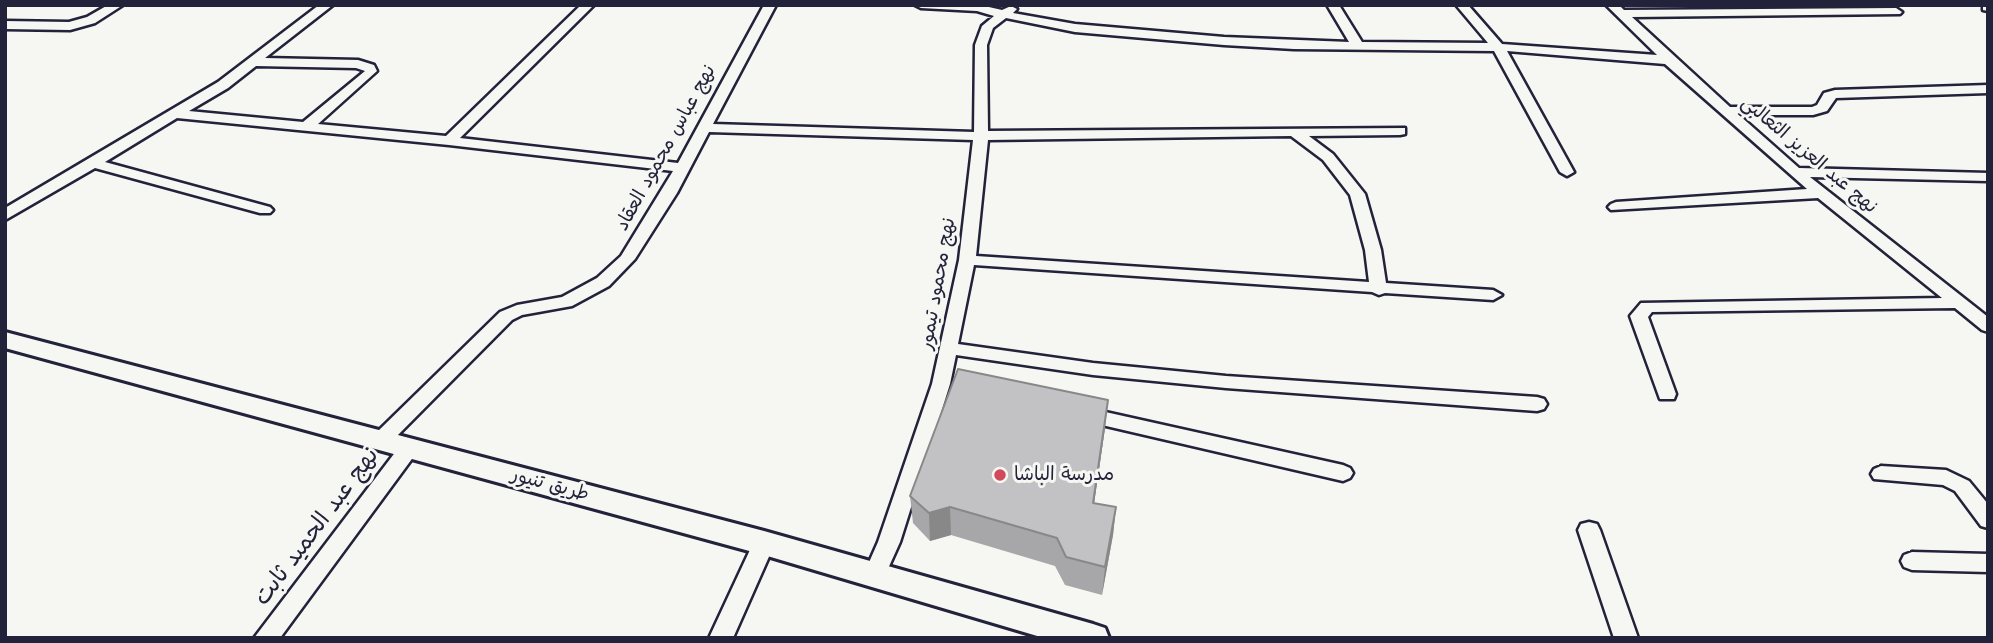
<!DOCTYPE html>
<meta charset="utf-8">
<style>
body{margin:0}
#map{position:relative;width:1993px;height:643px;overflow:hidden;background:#f6f6f2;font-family:"Shantell Sans",sans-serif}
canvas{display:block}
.frame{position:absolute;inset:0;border:7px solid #22223b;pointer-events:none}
</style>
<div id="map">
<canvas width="1993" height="643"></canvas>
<div class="frame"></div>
</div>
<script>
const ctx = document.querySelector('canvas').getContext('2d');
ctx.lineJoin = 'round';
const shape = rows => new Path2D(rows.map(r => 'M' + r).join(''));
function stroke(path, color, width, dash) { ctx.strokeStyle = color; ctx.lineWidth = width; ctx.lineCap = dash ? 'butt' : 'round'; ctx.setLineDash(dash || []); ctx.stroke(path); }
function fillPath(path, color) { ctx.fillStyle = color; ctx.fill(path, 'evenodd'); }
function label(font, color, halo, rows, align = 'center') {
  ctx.font = font + ' "Shantell Sans","Playpen Sans Arabic",sans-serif'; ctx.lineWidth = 6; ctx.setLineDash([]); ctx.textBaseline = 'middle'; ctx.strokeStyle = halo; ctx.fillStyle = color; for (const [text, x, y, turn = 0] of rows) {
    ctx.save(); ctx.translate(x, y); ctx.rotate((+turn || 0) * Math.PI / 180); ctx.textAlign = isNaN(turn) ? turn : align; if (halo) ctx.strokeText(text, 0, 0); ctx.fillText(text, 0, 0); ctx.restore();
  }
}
const street = shape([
 [108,5,123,5,95,23,70,30,5,29,5,21,69,22,87,17,108,5],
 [319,5,333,5,265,58,358,60,374,65,377,71,318,124,446,136,581,5,594,5,460,138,678,163,764,5,776,5,713,124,974,132,975,45,982,26,994,16,977,11,921,8,915,5,980,5,1002,10,1011,6,1017,9,1013,13,1075,24,1224,37,1349,42,1327,5,1339,5,1362,42,1488,43,1456,5,1468,5,1502,44,1657,55,1606,5,1619,5,1624,10,1896,8,1902,12,1900,14,1632,17,1730,107,1812,107,1817,105,1824,93,1835,90,1988,85,1988,93,1836,98,1827,111,1813,115,1739,115,1799,168,1988,173,1988,181,1810,177,1988,317,1988,332,1982,330,1955,308,1652,312,1648,317,1676,394,1674,399,1660,399,1630,316,1641,303,1942,298,1818,198,1611,210,1608,207,1611,204,1616,202,1807,189,1665,64,1507,51,1574,172,1567,176,1560,172,1494,51,1294,49,1224,45,1075,32,1006,18,993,28,987,45,988,131,1405,128,1405,134,1400,135,1309,136,1333,154,1365,194,1381,250,1386,283,1493,290,1502,295,1493,300,1385,293,1379,295,1372,292,974,265,958,344,1093,363,1226,376,1537,397,1544,399,1547,404,1544,409,1537,411,1226,388,1093,375,956,355,950,384,900,542,882,582,874,585,866,582,863,576,878,542,932,384,959,260,973,140,709,132,677,193,635,259,609,286,572,306,522,315,512,320,389,444,382,446,375,444,372,439,375,434,500,312,517,305,562,297,597,278,621,256,673,171,449,145,177,118,105,162,270,207,273,210,270,213,260,213,95,168,5,220,5,208,218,82,319,5],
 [256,66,356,68,365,71,303,122,189,111,228,88,256,66],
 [1291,136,1323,160,1350,195,1365,250,1369,282,976,256,988,140,1291,136],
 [1988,5,1988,11,1983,10,1983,6,1988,5],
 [1083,407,1343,465,1350,468,1353,473,1350,478,1343,481,1076,419,1073,414,1076,409,1083,407],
 [410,440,417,442,420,447,417,452,280,638,254,638,403,442,410,440],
 [1881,466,1946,470,1969,481,1988,504,1988,528,1981,526,1955,491,1943,485,1874,479,1871,474,1874,469,1881,466],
 [1589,522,1597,524,1600,530,1638,638,1614,638,1578,530,1581,524,1589,522],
 [764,534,772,537,775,543,733,638,709,638,756,537,764,534],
 [1912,552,1988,554,1988,572,1912,570,1904,567,1901,561,1904,555,1912,552]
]);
const secondary = shape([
 [5,332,764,531,1093,624,1105,628,1109,638,1044,638,764,555,5,348,5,332]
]);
const wall = shape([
 [1105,428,1094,504,1116,507,1113,535,1102,595,1065,585,1055,566,951,535,930,541,913,523,910,496]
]);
const shadedWall = shape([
 [1108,400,1105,428,1090,531,1093,503],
 [950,507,951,535,930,541,929,513],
 [1116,507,1113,535,1102,595,1105,567]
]);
const building = shape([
 [958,369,1108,400,1093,503,1116,507,1105,567,1066,557,1057,538,950,507,929,513,910,496,958,369]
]);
const markers = [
 [1000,475,7,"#d1495b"]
];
const streetNames = [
 ["نهج عباس محمود العقاد",666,148,-61],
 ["نهج عبد العزيز الثعالبي",1809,155,40],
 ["نهج محمود تيمور",938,284,-80],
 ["طريق تنيور",550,485,15]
];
const poiNames = [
 ["مدرسة الباشا",1014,475]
];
const nearStreetnames = [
 ["نهج عبد الحميد ثابت",317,527,-53]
];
stroke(street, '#22223b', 5);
stroke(secondary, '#22223b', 6);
fillPath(street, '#f6f6f2');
fillPath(secondary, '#f6f6f2');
fillPath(wall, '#a7a7a9');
fillPath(shadedWall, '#888889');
fillPath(building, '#c2c2c4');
stroke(building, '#888889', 2);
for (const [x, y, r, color] of markers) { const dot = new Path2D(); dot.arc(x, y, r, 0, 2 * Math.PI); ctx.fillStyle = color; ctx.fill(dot); stroke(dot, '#f6f6f2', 2.5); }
label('19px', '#22223b', '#f6f6f2', streetNames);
label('19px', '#22223b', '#f6f6f2', poiNames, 'left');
label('23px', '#22223b', '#f6f6f2', nearStreetnames);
</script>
